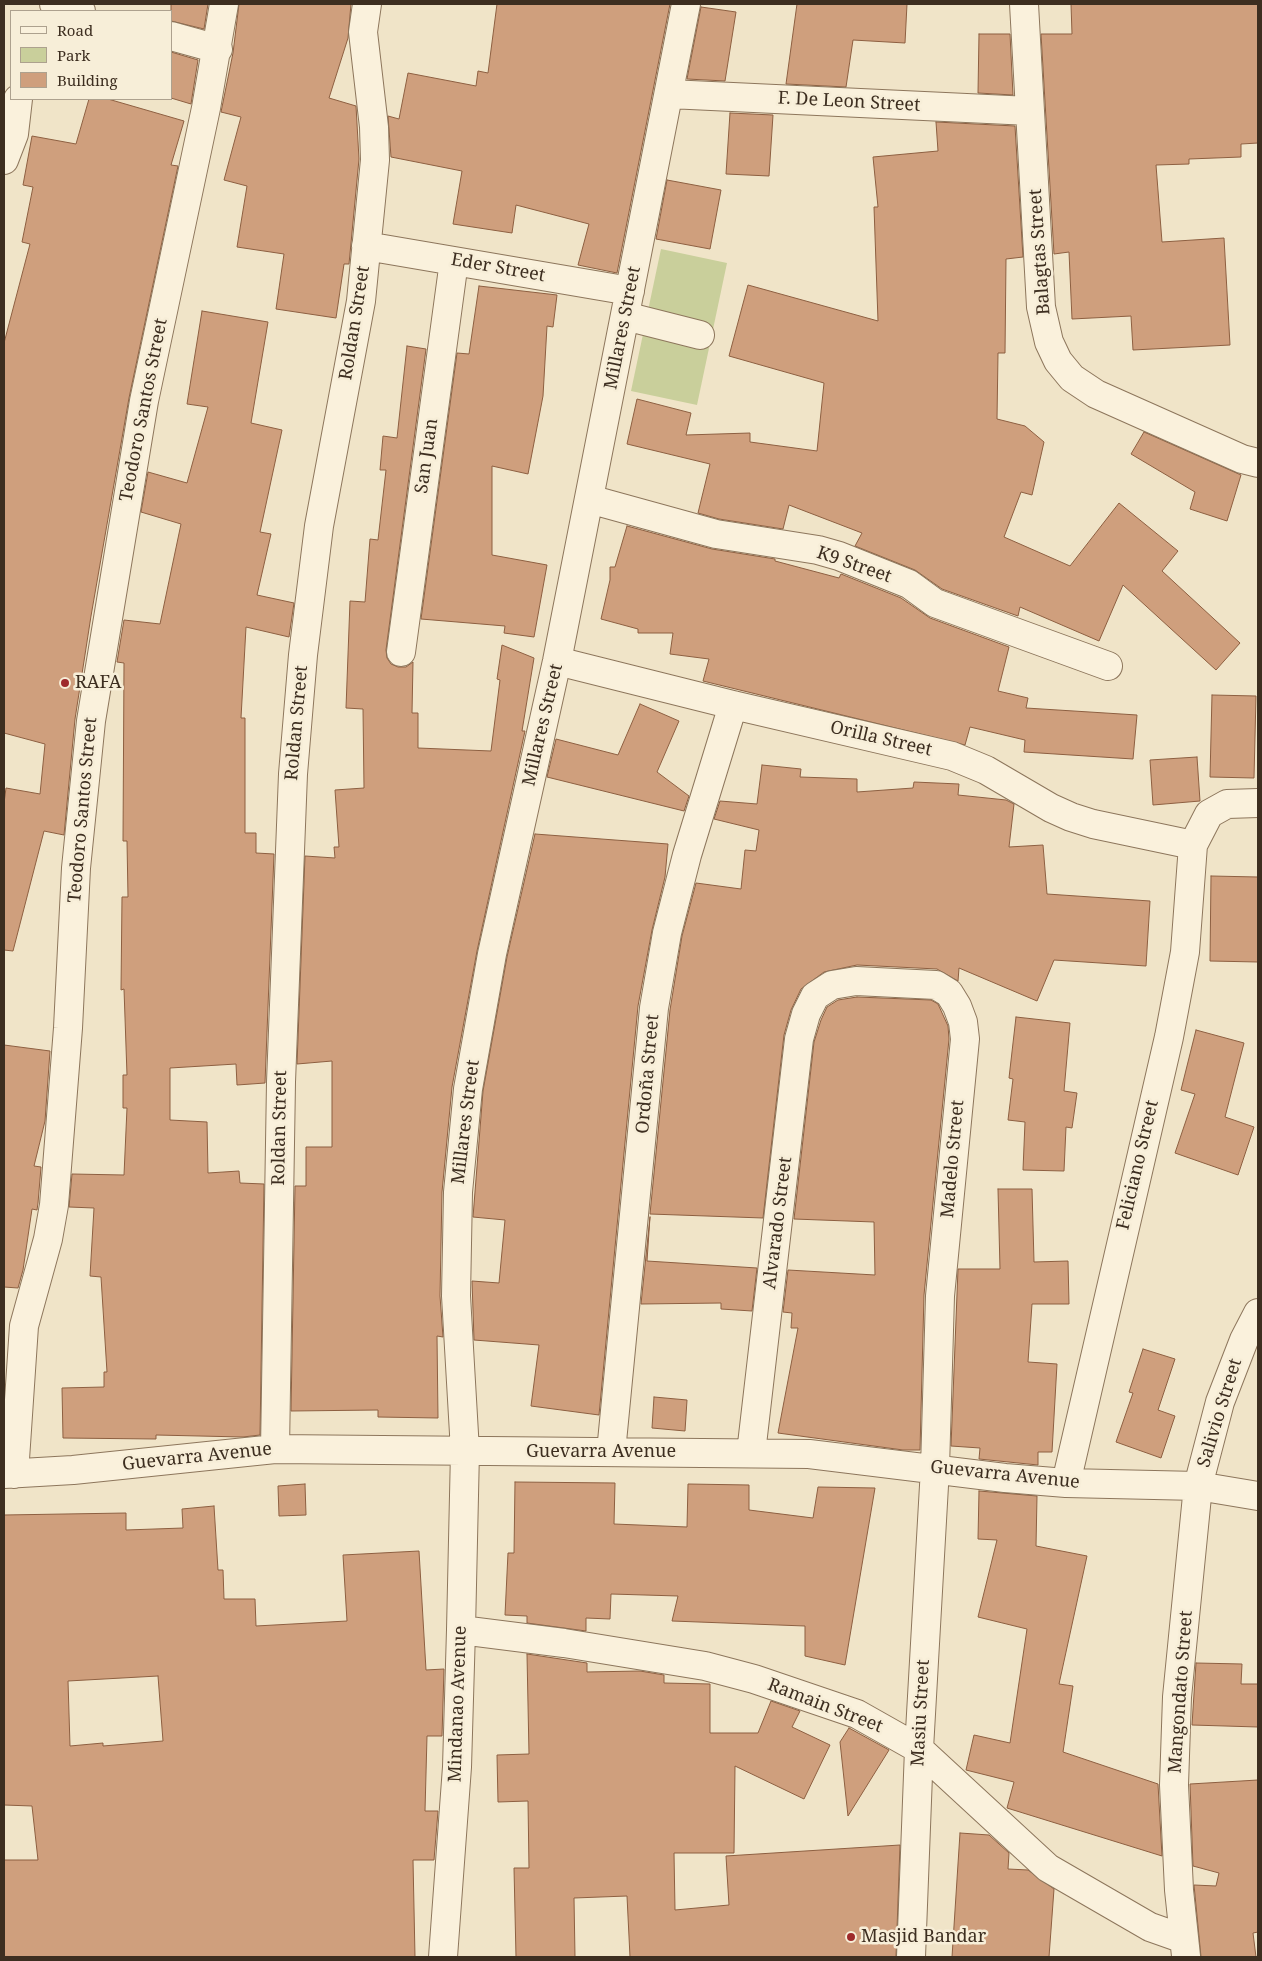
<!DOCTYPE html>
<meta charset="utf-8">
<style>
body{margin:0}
#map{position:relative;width:1262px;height:1961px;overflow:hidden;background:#f0e4c8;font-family:"Noto Serif",serif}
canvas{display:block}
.frame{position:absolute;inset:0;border:5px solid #3d2e20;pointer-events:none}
.legend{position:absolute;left:10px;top:10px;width:162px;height:90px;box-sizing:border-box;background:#f7eed8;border:1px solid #ada18e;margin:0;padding:6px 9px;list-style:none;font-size:15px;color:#3d2e20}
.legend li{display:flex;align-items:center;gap:10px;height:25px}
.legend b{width:25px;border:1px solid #ada18e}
</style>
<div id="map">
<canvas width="1262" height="1961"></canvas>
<div class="frame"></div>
<ul class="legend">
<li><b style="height:6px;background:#faf1dc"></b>Road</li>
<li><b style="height:14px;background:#c9cf9b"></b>Park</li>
<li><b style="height:14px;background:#cf9f7d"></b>Building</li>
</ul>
</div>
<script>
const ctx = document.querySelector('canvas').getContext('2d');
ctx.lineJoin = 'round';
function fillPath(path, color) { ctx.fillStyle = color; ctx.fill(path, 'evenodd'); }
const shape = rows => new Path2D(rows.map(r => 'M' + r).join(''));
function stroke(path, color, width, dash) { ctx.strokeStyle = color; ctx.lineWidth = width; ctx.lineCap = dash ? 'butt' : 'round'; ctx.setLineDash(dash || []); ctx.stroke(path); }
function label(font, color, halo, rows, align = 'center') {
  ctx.font = font + ' "Noto Serif",serif'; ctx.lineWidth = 5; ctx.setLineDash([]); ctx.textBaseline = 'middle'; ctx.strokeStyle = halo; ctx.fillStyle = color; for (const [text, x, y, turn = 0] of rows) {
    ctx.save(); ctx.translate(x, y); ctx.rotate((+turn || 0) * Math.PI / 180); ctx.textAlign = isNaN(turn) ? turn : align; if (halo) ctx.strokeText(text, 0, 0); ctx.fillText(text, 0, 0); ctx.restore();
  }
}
const green = shape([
 [661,249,727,263,697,405,631,391]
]);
const building = shape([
 [171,4,208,4,204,29,171,21,171,4],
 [239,4,351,4,348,38,329,98,356,106,359,159,349,264,344,264,336,318,276,309,284,254,237,247,247,186,224,180,241,117,221,112,233,53,239,4],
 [497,4,670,4,617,273,578,265,589,224,516,205,512,233,453,224,462,171,391,157,388,116,399,119,408,73,476,86,478,71,488,73,497,4],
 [797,4,907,4,905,43,853,40,846,87,786,84,797,4],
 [1071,4,1258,4,1258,143,1241,144,1241,157,1189,159,1189,164,1156,165,1162,242,1224,238,1230,345,1133,350,1131,316,1072,319,1069,252,1054,254,1041,34,1072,34,1071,4],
 [701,7,736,12,725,81,687,79,701,7],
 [979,34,1010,34,1013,95,978,93,979,34],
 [171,52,198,60,191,104,171,98,171,52],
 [89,99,108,99,184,121,171,165,178,166,129,398,91,616,75,719,64,835,44,831,13,951,4,950,4,803,6,788,40,794,45,744,4,733,4,343,30,244,22,242,33,187,23,185,32,136,76,144,89,99],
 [730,113,773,115,769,176,726,174,730,113],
 [936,122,1015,126,1023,257,1006,259,1005,353,998,353,997,419,1025,426,1044,442,1032,495,1021,492,1004,537,1070,566,1119,503,1178,551,1162,571,1240,643,1216,670,1123,585,1099,641,1020,607,1018,616,942,589,915,570,855,546,862,533,789,505,783,529,719,519,698,513,710,464,627,444,637,399,691,413,686,435,750,433,750,442,817,451,824,383,729,356,748,285,878,321,874,207,878,207,873,157,938,151,936,122],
 [667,180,721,190,710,249,656,239,667,180],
 [479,286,557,295,553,327,547,326,543,396,528,474,492,466,492,555,547,565,534,637,504,633,505,626,421,619,457,353,469,354,479,286],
 [202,311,268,322,251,423,282,430,260,532,271,534,257,595,294,603,289,637,246,627,241,718,245,718,245,833,256,833,256,853,274,854,265,1083,237,1085,236,1064,170,1068,170,1120,207,1122,208,1173,239,1171,240,1183,264,1184,260,1435,243,1437,156,1435,156,1439,63,1438,62,1388,104,1387,104,1372,107,1372,101,1277,90,1276,94,1208,69,1207,72,1174,124,1175,127,1108,123,1108,123,1075,127,1075,124,989,121,990,122,897,128,897,127,841,123,841,124,663,117,662,124,620,160,624,181,524,141,512,148,472,187,483,208,407,187,404,202,311],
 [407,346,426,349,386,650,387,658,391,664,398,667,406,667,413,662,412,713,418,713,418,748,491,751,500,680,497,679,502,645,534,658,522,731,525,731,477,951,452,1087,442,1192,440,1296,443,1337,437,1336,438,1418,378,1417,378,1410,291,1411,295,1186,306,1186,306,1147,332,1147,332,1061,297,1064,305,856,335,858,334,847,339,847,335,790,364,788,363,709,346,708,350,601,365,602,370,539,378,540,386,470,380,470,383,436,397,438,407,346],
 [1144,432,1241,475,1227,521,1190,509,1195,492,1131,454,1144,432],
 [627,526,712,549,775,559,775,561,839,578,841,574,901,598,930,618,1009,647,998,691,1028,698,1026,708,1137,715,1133,759,1024,752,1025,740,970,727,965,745,703,681,709,659,670,654,673,633,638,633,638,629,601,619,610,580,610,567,615,567,627,526],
 [1212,695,1256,696,1254,778,1210,777,1212,695],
 [640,704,679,721,657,772,689,796,684,811,547,777,556,739,618,755,640,704],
 [1197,757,1200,801,1153,805,1150,760,1197,757],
 [762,765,801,769,800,777,857,779,857,792,913,788,914,782,959,784,958,795,1006,800,1014,804,1009,847,1043,845,1047,894,1150,901,1146,966,1054,960,1037,1001,959,968,958,981,937,969,857,965,824,972,801,989,791,1010,784,1035,763,1218,650,1214,670,1010,682,936,696,883,741,889,745,850,756,851,759,830,714,819,720,801,757,804,762,765],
 [535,834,668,844,665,877,652,930,638,1006,599,1415,531,1406,539,1345,474,1340,472,1281,499,1283,505,1220,473,1217,483,1091,507,957,535,834],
 [1211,876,1258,877,1258,962,1210,961,1211,876],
 [857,997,931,1000,938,1004,948,1026,949,1039,924,1295,920,1450,903,1450,778,1433,798,1328,791,1328,792,1313,783,1312,788,1270,875,1275,874,1222,794,1219,814,1042,821,1020,827,1007,838,1000,857,997],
 [1016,1017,1070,1023,1064,1091,1077,1093,1072,1128,1066,1127,1064,1171,1023,1170,1025,1122,1008,1120,1013,1079,1009,1078,1016,1017],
 [1196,1030,1244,1043,1225,1117,1254,1127,1238,1175,1175,1153,1195,1094,1181,1090,1196,1030],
 [4,1045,50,1051,45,1121,34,1166,41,1167,38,1203,37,1210,32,1209,23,1270,18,1288,4,1287,4,1045],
 [998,1189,1032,1189,1034,1262,1068,1261,1069,1304,1032,1304,1028,1362,1057,1364,1052,1452,1038,1452,1038,1465,979,1459,980,1448,951,1446,958,1269,1000,1269,998,1189],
 [650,1217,647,1261,757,1268,752,1311,721,1309,721,1303,641,1304,650,1217],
 [1143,1349,1175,1359,1158,1410,1175,1416,1161,1458,1116,1442,1133,1393,1129,1392,1143,1349],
 [654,1397,687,1400,685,1431,652,1428,654,1397],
 [515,1482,615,1483,614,1524,687,1527,688,1484,749,1485,749,1510,813,1518,818,1487,875,1488,845,1665,805,1656,805,1626,672,1621,678,1596,611,1594,610,1619,586,1618,586,1631,527,1623,527,1616,505,1615,508,1553,514,1553,515,1482],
 [305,1484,306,1515,279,1516,278,1486,305,1484],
 [979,1491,1037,1496,1036,1546,1087,1556,1059,1684,1073,1686,1063,1752,1158,1784,1162,1856,1007,1808,1014,1782,966,1770,974,1735,1010,1743,1027,1629,978,1617,997,1540,978,1539,979,1491],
 [214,1506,218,1570,223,1570,224,1599,255,1599,256,1626,347,1621,343,1555,419,1551,426,1670,444,1669,442,1736,427,1736,425,1811,438,1811,434,1860,413,1860,415,1957,4,1957,4,1860,38,1860,32,1806,4,1805,4,1515,126,1513,126,1530,183,1528,182,1509,214,1506],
 [158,1676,163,1741,103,1746,103,1743,70,1746,68,1681,158,1676],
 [527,1654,587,1663,587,1672,640,1671,664,1675,664,1683,710,1684,710,1733,758,1733,771,1701,800,1711,792,1727,830,1745,804,1799,735,1766,734,1853,674,1853,675,1910,729,1905,726,1856,900,1845,896,1957,630,1957,627,1896,574,1898,575,1957,516,1957,514,1868,529,1868,528,1801,498,1802,497,1755,529,1754,527,1654],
 [1196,1663,1242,1664,1241,1684,1258,1684,1258,1727,1192,1725,1196,1663],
 [849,1728,889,1750,848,1816,840,1742,849,1728],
 [1258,1780,1258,1932,1253,1933,1256,1957,1201,1957,1194,1885,1216,1886,1219,1873,1193,1866,1190,1784,1258,1780],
 [960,1833,989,1835,1009,1853,1008,1869,1028,1870,1054,1889,1049,1957,952,1957,960,1833]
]);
const minor = shape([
 [54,4,81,11],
 [1024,4,1041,307,1049,342,1058,361,1072,378,1096,394,1242,459,1258,463],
 [171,36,218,49],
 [669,94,1030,111],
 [4,160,14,134,18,99],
 [366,246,630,291],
 [625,316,700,335],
 [589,499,716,534,818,550,839,556,909,584,935,603,1108,666],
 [401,652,454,261],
 [557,661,733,705,952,756,986,770,1051,808,1071,817,1093,824,1193,845],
 [275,1449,281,1082,293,774,303,655,319,526,361,301,375,160,374,127,363,32,367,4],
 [611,1452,654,1008,667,933,687,855,733,705],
 [751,1453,799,1039,806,1014,815,996,832,985,856,981,936,985,949,993,957,1006,963,1022,965,1039,940,1296,935,1468,919,1749,911,1957],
 [4,1474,73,1470,275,1449,809,1454,1005,1478,1066,1483,1198,1486,1258,1496],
 [14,1474,24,1326,48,1239,54,1205,68,1028,76,868,91,721,144,401,206,108,224,4],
 [1066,1483,1169,1037,1185,952,1193,845,1209,814,1227,804,1258,803],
 [461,1630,564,1643,705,1666,754,1679,857,1714,919,1749,1048,1868,1150,1927,1184,1939],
 [1186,1956,1179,1890,1174,1785,1177,1697,1198,1486,1220,1402,1244,1340,1258,1313],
 [443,1957,457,1767,461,1630,465,1451,456,1296,458,1192,468,1089,492,954,557,661,686,4]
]);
const markers = [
 [65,683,5,"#9e2a2b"],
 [851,1937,5,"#9e2a2b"]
];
const streetNames = [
 ["F. De Leon Street",849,102,3],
 ["Balagtas Street",1040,252,-94],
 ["Eder Street",498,268,10],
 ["Roldan Street",355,323,-81],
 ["Millares Street",623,328,-79],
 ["Teodoro Santos Street",144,410,-79],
 ["San Juan",427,456,-82],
 ["K9 Street",854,565,19],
 ["Roldan Street",297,723,-85],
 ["Millares Street",543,725,-77],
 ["Orilla Street",881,739,13],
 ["Teodoro Santos Street",83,810,-85],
 ["Ordoña Street",648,1074,-85],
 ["Millares Street",466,1122,-83],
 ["Roldan Street",280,1128,-89],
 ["Madelo Street",953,1159,-85],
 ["Feliciano Street",1138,1165,-77],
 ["Alvarado Street",778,1223,-83],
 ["Salivio Street",1220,1413,-73],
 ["Guevarra Avenue",601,1452],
 ["Guevarra Avenue",197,1457,-6],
 ["Guevarra Avenue",1005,1475,6],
 ["Mangondato Street",1181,1692,-86],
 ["Mindanao Avenue",458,1704,-88],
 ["Ramain Street",825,1706,21],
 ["Masiu Street",921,1713,-87]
];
const poiNames = [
 ["RAFA",75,683],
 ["Masjid Bandar",861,1937]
];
fillPath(green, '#c9cf9b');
fillPath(building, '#cf9f7d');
stroke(building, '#8d5f41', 1);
stroke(minor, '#8d765c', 30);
stroke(minor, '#faf1dc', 28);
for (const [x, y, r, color] of markers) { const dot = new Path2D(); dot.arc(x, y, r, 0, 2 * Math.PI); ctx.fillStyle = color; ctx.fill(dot); stroke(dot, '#f7eed8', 2); }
label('18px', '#3d2e20', '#f7eed8', streetNames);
label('18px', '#3d2e20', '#f7eed8', poiNames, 'left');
</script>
